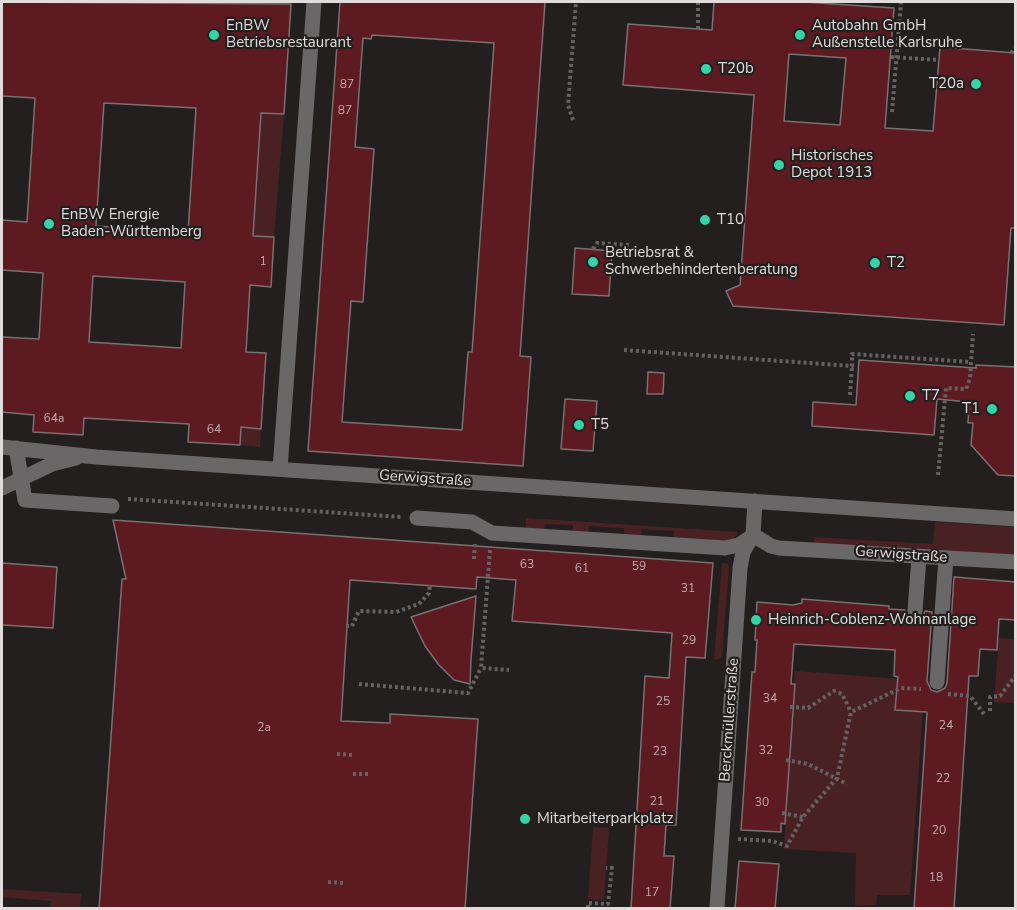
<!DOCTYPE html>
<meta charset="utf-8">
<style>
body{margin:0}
#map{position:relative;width:1017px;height:910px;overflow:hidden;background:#231f1f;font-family:"Nunito Sans",sans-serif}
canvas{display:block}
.frame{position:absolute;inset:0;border:3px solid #e0dcdc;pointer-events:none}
</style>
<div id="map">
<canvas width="1017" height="910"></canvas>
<div class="frame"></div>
</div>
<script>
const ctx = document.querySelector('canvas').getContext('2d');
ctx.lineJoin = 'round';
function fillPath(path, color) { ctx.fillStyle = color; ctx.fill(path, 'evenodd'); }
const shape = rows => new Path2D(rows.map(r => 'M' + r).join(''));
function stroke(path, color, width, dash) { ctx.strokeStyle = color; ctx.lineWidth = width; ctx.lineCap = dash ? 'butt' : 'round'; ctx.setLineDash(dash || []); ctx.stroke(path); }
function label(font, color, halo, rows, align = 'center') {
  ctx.font = font + ' "Nunito Sans",sans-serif'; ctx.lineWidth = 4.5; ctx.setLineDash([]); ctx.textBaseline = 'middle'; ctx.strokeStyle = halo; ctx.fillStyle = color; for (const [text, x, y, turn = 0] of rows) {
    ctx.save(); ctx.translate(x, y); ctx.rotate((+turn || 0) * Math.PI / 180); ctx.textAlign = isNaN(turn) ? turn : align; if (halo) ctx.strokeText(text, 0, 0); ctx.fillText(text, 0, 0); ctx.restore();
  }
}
const green = shape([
 [261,113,284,114,274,237,253,236],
 [241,427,261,429,260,447,240,445],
 [526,518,738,532,733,540,726,541,674,537,674,531,642,529,641,535,624,534,624,528,589,526,588,532,573,531,573,525,545,524,544,529,526,528],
 [935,522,1015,527,1015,557,814,543,814,537,933,544],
 [722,563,728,564,729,568,722,656,718,660,714,659],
 [999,638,1015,639,1015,703,994,702],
 [795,671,914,680,924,694,910,895,877,895,876,905,855,906,856,853,784,849],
 [593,827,609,828,604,900,588,899],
 [2,889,81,894,80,908,50,908,51,901,2,897]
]);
const building = shape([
 [2,2,291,4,284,114,261,113,253,236,274,237,271,287,250,285,246,352,266,353,261,429,241,427,240,445,188,442,189,424,84,418,83,435,33,432,34,415,2,412,2,337,39,339,43,273,2,270,2,220,27,222,35,98,2,96,2,2],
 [104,103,196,108,188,232,96,226,104,103],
 [93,276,185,282,181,348,89,342,93,276],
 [340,2,545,2,520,356,531,357,523,466,308,451,340,2],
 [372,35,494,43,472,352,468,352,462,430,342,422,351,301,363,302,374,149,355,147,363,38,371,39,372,35],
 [714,2,804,2,894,8,885,128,933,131,940,47,1016,53,1016,228,1011,228,1004,325,733,306,726,291,740,285,754,95,623,85,628,24,712,30,714,2],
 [789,54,846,58,840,125,784,121,789,54],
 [575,248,612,251,609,296,572,294,575,248],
 [859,360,976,368,976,365,1016,367,1016,476,998,475,971,445,973,423,968,423,969,402,937,399,934,435,812,426,813,402,856,405,859,360],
 [648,372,664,373,663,394,647,394,648,372],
 [565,399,597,401,593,451,561,449,565,399],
 [113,520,713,563,705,658,686,657,676,825,666,825,664,856,674,856,670,909,631,909,645,676,669,678,672,633,512,621,516,580,477,577,476,589,350,580,341,721,390,723,390,714,478,719,465,909,99,909,122,579,126,579,113,520],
 [2,563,57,567,53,628,2,625,2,563],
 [954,577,1016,582,1016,620,999,619,997,650,980,649,978,676,969,676,954,909,914,909,927,712,895,710,898,677,894,676,895,650,794,644,791,684,795,684,785,824,781,823,781,832,741,830,752,672,755,672,757,640,755,640,757,602,793,605,802,603,802,599,889,606,889,609,905,610,909,619,915,621,923,617,925,611,932,612,927,681,931,690,937,692,945,688,947,683,954,577],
 [476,596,471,660,470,684,454,680,439,665,425,646,411,617,476,596],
 [739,861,779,864,775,909,735,909,739,861]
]);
const path = shape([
 [698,2,698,29],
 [1011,53,1016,47],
 [891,57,939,60],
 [892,112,901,2],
 [573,120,568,105,576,2],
 [593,249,597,243,629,245],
 [624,350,852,366,852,354,971,362],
 [850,395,852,366],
 [938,475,946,388,966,389,970,379,973,334],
 [128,499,402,517],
 [490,550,481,668,509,670],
 [474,559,475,542],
 [346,626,352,626,359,611,396,612,419,604,429,593,430,585],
 [359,684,468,693,481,668],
 [948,694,970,696,984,714],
 [790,707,808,708,834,691,842,694,851,712],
 [990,711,990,697,1000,696,1016,675],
 [337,754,354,755],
 [786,760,808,764,847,784],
 [353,774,368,774],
 [782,813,803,817],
 [738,839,772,841,787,846,803,817,837,778,851,712,901,688,921,689],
 [328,882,345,883],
 [588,908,588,903,608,904,612,868,606,868]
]);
const minor = shape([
 [2,447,96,457,1016,519],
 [16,448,25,500,112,506],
 [280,469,314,2],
 [2,488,52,464,76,458],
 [417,518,472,522,492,533,725,548,739,545,751,537],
 [753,535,771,546,779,548,1016,562],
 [915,611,919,557],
 [937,682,946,558],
 [717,908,740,568,743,552,753,535,755,501]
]);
const markers = [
 [214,35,6,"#33d4a8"],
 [800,35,6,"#33d4a8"],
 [706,69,6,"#33d4a8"],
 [976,84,6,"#33d4a8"],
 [779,165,6,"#33d4a8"],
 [705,220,6,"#33d4a8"],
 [49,224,6,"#33d4a8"],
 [593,262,6,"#33d4a8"],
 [875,263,6,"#33d4a8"],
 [910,396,6,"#33d4a8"],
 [992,409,6,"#33d4a8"],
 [579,425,6,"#33d4a8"],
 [756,620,6,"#33d4a8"],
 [525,819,6,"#33d4a8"]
];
const numberNames = [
 ["87",347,85],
 ["87",345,111],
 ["1",263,262],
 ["64a",54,419],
 ["64",214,430],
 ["63",527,565],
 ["59",639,567],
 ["61",582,569],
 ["31",688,589],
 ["29",689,641],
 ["34",770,699],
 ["25",663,702],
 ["24",946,726],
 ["2a",264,728],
 ["32",766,751],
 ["23",660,752],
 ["22",943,779],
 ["21",657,802],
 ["30",762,803],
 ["20",939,831],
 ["18",936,878],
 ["17",652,893]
];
const poiNames = [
 ["EnBW",226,26],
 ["Betriebsrestaurant",226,43],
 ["Autobahn GmbH",812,26],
 ["Außenstelle Karlsruhe",812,43],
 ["T20b",718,69],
 ["T20a",964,84,"right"],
 ["Historisches",791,156],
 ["Depot 1913",791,173],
 ["EnBW Energie",61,215],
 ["Baden-Württemberg",61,232],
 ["T10",717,220],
 ["Betriebsrat &",605,253],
 ["Schwerbehindertenberatung",605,270],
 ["T2",887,263],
 ["T7",922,396],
 ["T1",980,409,"right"],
 ["T5",591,425],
 ["Heinrich-Coblenz-Wohnanlage",768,620],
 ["Mitarbeiterparkplatz",537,819]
];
const streetNames = [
 ["Gerwigstraße",425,479,4],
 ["Gerwigstraße",901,555,4],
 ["Berckmüllerstraße",730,720,-86]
];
fillPath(green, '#4a2123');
fillPath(building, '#5d1b21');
stroke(building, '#777271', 1.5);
stroke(path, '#666262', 4, [3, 3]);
stroke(minor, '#696767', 15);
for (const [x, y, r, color] of markers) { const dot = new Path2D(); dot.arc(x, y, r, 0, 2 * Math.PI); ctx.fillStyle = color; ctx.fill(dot); stroke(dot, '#231f1f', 2); }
label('12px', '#bfacad', null, numberNames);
label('15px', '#e0dcdc', '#231f1f', poiNames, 'left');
label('15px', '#e0dcdc', '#231f1f', streetNames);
</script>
